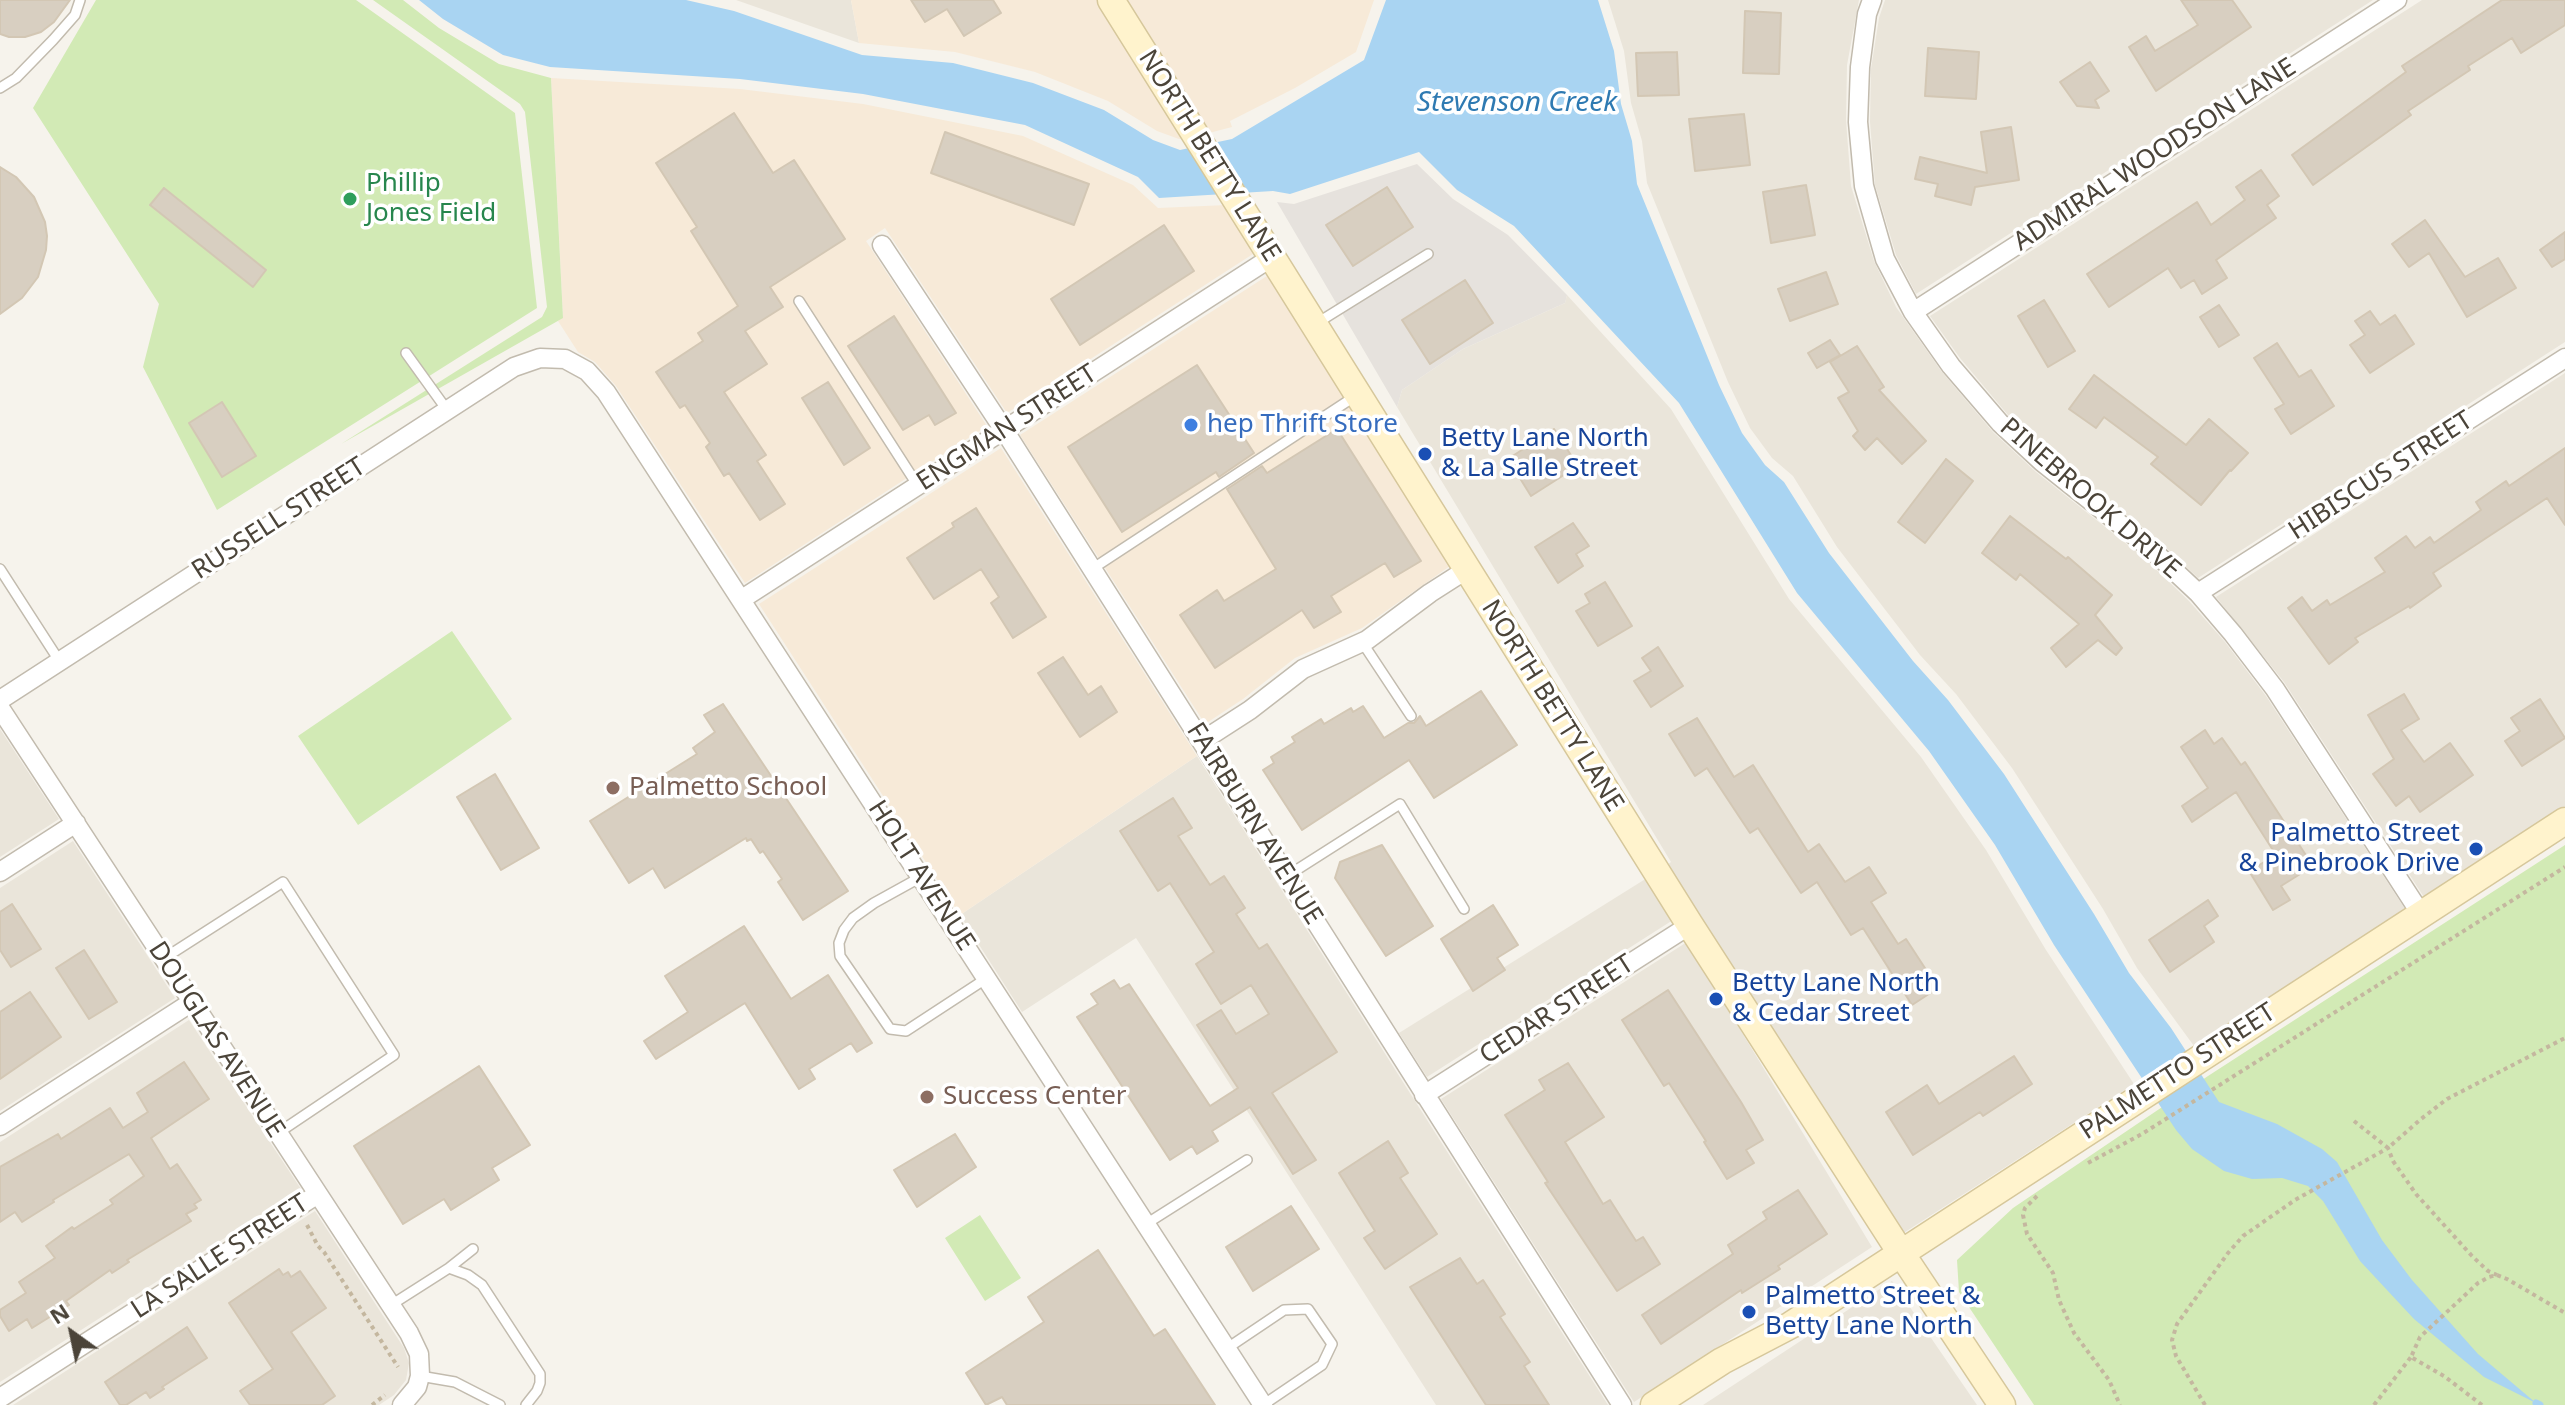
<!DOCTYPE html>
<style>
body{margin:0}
#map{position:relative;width:2565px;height:1405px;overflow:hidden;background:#f6f3ec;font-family:"Noto Sans",sans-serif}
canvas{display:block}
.north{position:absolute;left:32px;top:1293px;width:80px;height:80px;-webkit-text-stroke:6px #fff;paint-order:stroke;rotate:327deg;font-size:22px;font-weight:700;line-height:32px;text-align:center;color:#4b4439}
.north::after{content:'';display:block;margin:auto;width:28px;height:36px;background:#4b4439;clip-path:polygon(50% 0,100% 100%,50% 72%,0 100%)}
</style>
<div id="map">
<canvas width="2565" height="1405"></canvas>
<div class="north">N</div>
</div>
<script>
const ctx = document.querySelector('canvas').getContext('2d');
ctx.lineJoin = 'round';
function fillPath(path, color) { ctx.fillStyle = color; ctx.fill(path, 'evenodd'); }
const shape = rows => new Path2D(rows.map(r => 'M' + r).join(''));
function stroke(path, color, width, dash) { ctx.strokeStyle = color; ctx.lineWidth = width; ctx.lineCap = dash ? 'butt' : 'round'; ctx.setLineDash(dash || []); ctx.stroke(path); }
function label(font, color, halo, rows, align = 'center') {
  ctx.font = font + ' "Noto Sans",sans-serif'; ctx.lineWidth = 7; ctx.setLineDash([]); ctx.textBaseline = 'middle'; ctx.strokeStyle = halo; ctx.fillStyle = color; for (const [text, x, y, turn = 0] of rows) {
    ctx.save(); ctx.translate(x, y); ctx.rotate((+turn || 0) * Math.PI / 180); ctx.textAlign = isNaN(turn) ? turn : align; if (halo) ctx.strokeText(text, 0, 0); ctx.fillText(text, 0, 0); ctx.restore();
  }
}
const residential = shape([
 [735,0,851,0,859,43,736,0],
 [1608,0,1859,0,1847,65,1846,120,1851,186,1874,261,1896,307,1942,372,1993,432,2036,472,2143,557,2189,601,2225,642,2266,696,2405,909,2194,1046,2137,968,2103,909,2012,768,1956,694,1920,655,1837,547,1793,476,1772,458,1750,428,1728,382,1647,183,1642,141,1631,103,1624,51],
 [1885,0,2373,0,1916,294,1896,255,1875,185,1870,122,1871,69,1879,18],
 [2422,0,2565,0,2565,342,2198,578,2156,538,2049,453,2008,415,1960,358,1930,316],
 [1567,295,1671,409,1789,599,1921,757,1986,850,2046,950,2134,1084,1902,1234,1666,866,1671,862,1397,407,1402,390,1463,349,1565,303],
 [2565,373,2565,806,2424,897,2284,682,2216,597],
 [0,729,59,819,0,857],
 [1197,756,1408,1090,1608,1405,1436,1405,1136,938,1022,1012,960,915],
 [73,841,175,998,0,1111,0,888],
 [1647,878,1673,920,1427,1077,1399,1033],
 [1687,942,1872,1247,1634,1402,1441,1099],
 [189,1020,301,1189,0,1382,0,1142],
 [315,1211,404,1348,409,1363,406,1380,394,1395,379,1405,13,1405],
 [1892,1281,1977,1405,1703,1405]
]);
const commercial = shape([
 [851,0,1098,0,1185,138,1179,139,1157,131,1108,101,1035,72,955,52,859,43],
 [1125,0,1374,0,1356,52,1295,88,1230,121,1232,127,1209,133],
 [551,78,740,89,863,104,1023,136,1133,185,1158,208,1227,205,1256,252,1007,413,885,228,866,241,987,426,745,583,616,386,595,362,578,352,558,321,563,317],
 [1270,274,1450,566,1362,628,1295,658,1243,699,1205,724,1020,435],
 [1001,448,1197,756,960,915,759,604]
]);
const industrial = shape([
 [1417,164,1453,199,1508,235,1567,295,1565,303,1463,349,1402,390,1397,407,1277,202,1294,204]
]);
const green = shape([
 [96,0,356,0,515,113,537,308,217,510,143,367,159,304,33,108],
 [373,0,403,0,439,28,499,64,551,78,563,318,341,444,542,317,547,307,525,112,520,104],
 [452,631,512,719,358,825,298,736],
 [2565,845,2565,1405,2034,1405,1959,1292,1957,1260,2013,1208,2208,1076],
 [980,1215,1021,1278,985,1301,945,1238]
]);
const water = shape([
 [419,0,686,0,734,11,862,55,953,63,1033,83,1104,110,1153,140,1180,150,1232,139,1364,60,1386,0,1598,0,1614,51,1621,104,1632,141,1637,184,1719,385,1742,433,1765,465,1784,482,1829,553,1913,661,1948,700,2004,774,2094,914,2129,973,2171,1028,2219,1102,2277,1124,2322,1149,2337,1162,2382,1240,2412,1280,2478,1354,2536,1403,2484,1377,2414,1319,2360,1261,2323,1201,2308,1186,2282,1178,2252,1179,2224,1171,2192,1149,2176,1130,2054,945,1995,845,1929,751,1797,593,1679,403,1514,226,1457,190,1419,152,1290,194,1273,191,1159,198,1138,177,1025,125,863,94,740,79,550,67,503,55,443,19]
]);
const stream = shape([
 [2536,1403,2540,1405]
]);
const building = shape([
 [0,0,70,0,54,22,41,32,25,37,9,37,0,34,0,0],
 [911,0,993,0,1001,13,964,36,947,9,925,22,911,0],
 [2181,0,2232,0,2251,27,2156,91,2129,47,2146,36,2155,51,2198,25,2181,0],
 [2502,0,2565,0,2565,25,2521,53,2512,38,2468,66,2470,70,2408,111,2411,115,2313,185,2292,155,2406,72,2402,66,2502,0],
 [1745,11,1781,13,1779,74,1743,73,1745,11],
 [1928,48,1979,52,1976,99,1925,96,1928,48],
 [1677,52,1679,95,1638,96,1636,53,1677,52],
 [2090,62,2109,91,2095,100,2099,108,2077,106,2060,82,2090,62],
 [734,113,773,173,794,160,845,239,770,287,783,307,745,331,767,364,724,392,766,455,757,461,785,504,760,520,729,473,724,476,706,447,710,443,685,405,680,408,656,372,703,341,698,333,738,306,691,231,697,227,656,163,734,113],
 [1744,114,1750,165,1695,171,1689,119,1744,114],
 [2011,127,2019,180,1975,187,1971,205,1935,196,1938,184,1915,179,1920,157,1987,173,1981,132,2011,127],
 [945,132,1089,184,1074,225,931,173,945,132],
 [0,167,16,177,34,197,45,222,47,236,46,250,38,277,22,298,0,314,0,167],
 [2261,170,2279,196,2267,205,2276,218,2216,260,2227,278,2202,294,2194,280,2181,288,2168,268,2109,307,2087,274,2197,202,2211,225,2245,200,2236,187,2261,170],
 [1806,185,1815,235,1771,243,1763,192,1806,185],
 [1387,187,1413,227,1353,266,1326,225,1387,187],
 [164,188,266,270,253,287,150,205,164,188],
 [2425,220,2465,277,2498,258,2516,288,2467,317,2429,253,2409,267,2392,244,2425,220],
 [1164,225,1194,271,1080,345,1051,299,1164,225],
 [2565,232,2565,259,2552,267,2540,250,2565,232],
 [1826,272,1838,304,1790,321,1778,289,1826,272],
 [1465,280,1493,323,1430,364,1402,320,1465,280],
 [2044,300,2075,351,2048,367,2018,316,2044,300],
 [2219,305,2239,335,2219,347,2200,317,2219,305],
 [2370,311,2380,325,2395,315,2414,344,2370,373,2350,345,2365,335,2355,321,2370,311],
 [894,316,956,413,935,425,929,415,903,430,848,346,894,316],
 [1830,340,1840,355,1817,368,1808,353,1830,340],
 [2277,343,2299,377,2311,370,2334,406,2291,434,2275,409,2284,404,2254,358,2277,343],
 [1857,346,1884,387,1879,390,1926,441,1902,464,1877,438,1865,450,1853,436,1858,431,1838,398,1849,392,1830,362,1857,346],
 [1197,365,1254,453,1219,477,1216,472,1122,532,1068,447,1197,365],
 [2094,375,2186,445,2209,419,2248,453,2231,471,2230,470,2201,505,2151,464,2158,457,2104,417,2096,428,2069,409,2094,375],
 [828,382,870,448,844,465,802,398,828,382],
 [222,402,256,456,222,477,189,423,222,402],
 [1337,429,1421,561,1394,577,1385,563,1331,596,1341,612,1314,628,1302,610,1215,668,1180,615,1217,590,1224,601,1276,569,1227,489,1262,466,1267,473,1337,429],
 [1554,429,1578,466,1531,496,1508,459,1554,429],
 [2565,448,2565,525,2547,498,2433,573,2441,586,2410,608,2409,606,2355,638,2358,642,2329,664,2288,608,2302,597,2312,611,2327,600,2330,605,2385,572,2375,558,2406,536,2415,548,2430,537,2434,543,2481,510,2476,502,2506,481,2509,486,2565,448],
 [1946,459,1973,481,1925,543,1898,522,1946,459],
 [976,508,1046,617,1013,638,991,603,999,597,981,569,934,599,907,558,954,527,952,523,976,508],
 [2010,516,2066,559,2068,557,2112,595,2095,615,2122,648,2116,655,2098,640,2066,667,2051,648,2079,624,2020,574,2016,580,1982,553,2010,516],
 [1573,523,1589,546,1576,554,1583,566,1558,583,1535,547,1573,523],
 [1605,582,1632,626,1598,646,1576,611,1590,603,1585,594,1605,582],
 [1658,647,1683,686,1651,707,1634,681,1651,671,1642,658,1658,647],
 [1063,657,1088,695,1101,686,1117,712,1080,737,1038,673,1063,657],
 [1481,691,1517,745,1434,798,1409,760,1302,830,1263,770,1274,763,1271,757,1295,742,1292,737,1321,719,1324,724,1351,708,1353,712,1363,706,1384,738,1408,723,1414,723,1420,716,1426,726,1481,691],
 [2404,694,2419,719,2401,730,2424,762,2450,743,2473,775,2420,812,2409,796,2396,806,2373,774,2394,759,2368,715,2404,694],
 [2540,699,2565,738,2522,766,2505,741,2520,731,2511,718,2540,699],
 [723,704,848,891,803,920,778,882,782,879,763,851,760,853,751,839,747,841,746,838,665,888,653,868,629,883,590,821,697,754,693,748,715,732,704,715,723,704],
 [1697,718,1734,777,1753,765,1808,852,1819,844,1845,882,1869,867,1886,893,1871,902,1898,944,1906,939,1938,988,1912,1005,1863,928,1851,935,1817,882,1801,893,1758,828,1750,833,1707,768,1695,776,1669,734,1697,718],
 [2205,730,2214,744,2222,738,2241,765,2245,762,2313,866,2281,886,2290,900,2273,910,2249,871,2276,855,2236,792,2192,822,2182,806,2208,788,2181,747,2205,730],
 [495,774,539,848,501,870,457,797,495,774],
 [1173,798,1192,828,1178,836,1210,885,1224,876,1245,908,1236,914,1259,949,1267,944,1337,1052,1272,1093,1316,1160,1293,1174,1250,1107,1212,1131,1218,1141,1197,1154,1192,1146,1170,1160,1077,1017,1098,1004,1091,994,1114,980,1120,989,1129,984,1210,1106,1238,1088,1197,1025,1221,1010,1236,1034,1269,1014,1251,985,1221,1004,1196,964,1214,952,1170,883,1158,891,1120,831,1173,798],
 [1382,845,1433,926,1386,956,1335,878,1340,862,1382,845],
 [2208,900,2218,916,2204,926,2214,942,2170,972,2149,940,2208,900],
 [12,904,41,949,11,967,0,950,0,912,12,904],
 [1493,905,1518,945,1497,958,1505,970,1473,991,1441,939,1493,905],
 [744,926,791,999,828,975,872,1043,857,1052,851,1043,809,1069,815,1079,799,1089,745,1003,656,1059,644,1041,688,1012,665,976,744,926],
 [84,950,117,1002,89,1019,56,968,84,950],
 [1668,990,1741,1102,1763,1140,1746,1150,1754,1163,1727,1179,1704,1142,1706,1141,1669,1083,1664,1086,1622,1020,1668,990],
 [30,992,61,1037,0,1079,0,1012,30,992],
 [2014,1056,2032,1084,1983,1116,1980,1112,1913,1155,1886,1112,1927,1085,1939,1104,2014,1056],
 [184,1062,209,1099,151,1138,170,1169,177,1164,201,1200,194,1204,197,1208,186,1214,191,1221,127,1260,129,1262,112,1273,110,1270,66,1301,69,1305,32,1328,27,1319,9,1331,0,1316,0,1310,26,1293,19,1282,55,1258,46,1246,72,1227,74,1229,113,1204,110,1200,144,1176,129,1154,53,1200,54,1202,22,1222,15,1212,0,1222,0,1167,58,1134,61,1139,110,1108,123,1128,148,1112,137,1093,184,1062],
 [1568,1063,1604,1117,1565,1142,1603,1204,1610,1200,1636,1241,1643,1237,1660,1264,1617,1291,1545,1183,1548,1182,1505,1115,1545,1090,1539,1080,1568,1063],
 [479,1066,530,1145,492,1168,499,1180,451,1210,444,1199,403,1224,354,1146,479,1066],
 [955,1134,976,1167,917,1207,894,1170,955,1134],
 [1388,1141,1408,1173,1400,1178,1437,1234,1385,1269,1364,1238,1375,1231,1339,1173,1388,1141],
 [1798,1190,1827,1234,1778,1266,1780,1269,1742,1293,1741,1290,1661,1344,1642,1315,1733,1254,1728,1245,1767,1219,1763,1212,1798,1190],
 [1291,1206,1319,1249,1253,1291,1226,1247,1291,1206],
 [1098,1250,1154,1336,1165,1329,1215,1405,1007,1405,1002,1397,986,1405,966,1373,1044,1322,1028,1297,1098,1250],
 [1460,1258,1477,1284,1483,1280,1505,1314,1500,1317,1530,1362,1524,1366,1549,1405,1486,1405,1410,1287,1460,1258],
 [279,1269,283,1275,288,1272,291,1277,300,1271,326,1308,291,1332,335,1396,322,1405,250,1405,240,1391,273,1369,229,1303,279,1269],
 [187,1327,207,1358,162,1387,164,1389,150,1398,146,1392,126,1405,120,1405,105,1382,187,1327]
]);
const path = shape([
 [2354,1121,2388,1148,2421,1119,2447,1099,2565,1038],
 [2088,1163,2142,1134,2565,867],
 [2037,1196,2025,1208,2023,1215,2027,1234,2053,1273,2059,1300,2074,1333,2109,1380,2120,1405],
 [307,1225,318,1246,324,1252,398,1367],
 [372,1405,385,1395],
 [2205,1405,2176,1356,2172,1340,2177,1324,2228,1253,2243,1236,2295,1200,2388,1148,2393,1161,2416,1194,2472,1256,2488,1271,2497,1275],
 [2374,1405,2411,1357],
 [2482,1405,2444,1376,2411,1357,2420,1337,2478,1283,2489,1277,2497,1275,2507,1279,2565,1313]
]);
const lane = shape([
 [0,88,16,78,53,40,75,15,80,0],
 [799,301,918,486],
 [1317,323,1428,254],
 [406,353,447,410],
 [0,569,60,662],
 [1092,569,1357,395],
 [1362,642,1411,716],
 [1287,876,1400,804,1464,909],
 [921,877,874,903,853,918,844,930,839,943,840,956,890,1029,906,1031,987,978],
 [163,959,283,882,394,1055,278,1133],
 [1146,1224,1247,1160],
 [449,1268,468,1275,482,1285,540,1374,540,1383,537,1391,526,1405],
 [391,1305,449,1268,473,1249],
 [1226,1349,1284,1310,1308,1309,1332,1344,1322,1365,1263,1405],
 [420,1376,455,1382,500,1405]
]);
const street = shape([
 [1872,0,1867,14,1860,67,1858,122,1864,186,1885,259,1913,312,1951,366,2000,423,2042,462,2150,548,2198,593,2233,634,2275,689,2421,914],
 [882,245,1004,430,1622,1405],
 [1913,312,2397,0],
 [2198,593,2565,358],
 [742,599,1272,257],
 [0,700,514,367,540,358,565,359,587,371,606,392,1263,1405],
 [0,708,409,1333,419,1354,420,1376,417,1387,402,1405],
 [1202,741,1250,710,1303,669,1367,640,1430,593,1466,570],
 [0,872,76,823],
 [1424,1095,1690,925],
 [0,1126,192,1002],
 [0,1398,318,1194]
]);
const secondary = shape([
 [1111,0,1690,925,1901,1253,2002,1405],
 [1654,1405,1722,1361,1791,1325,2565,821]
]);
const markers = [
 [350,199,8,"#2e9e5b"],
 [1191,425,8,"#3f7fe0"],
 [1425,454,8,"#1a4fb4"],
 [613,788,8,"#8d6e63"],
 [2476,849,8,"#1a4fb4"],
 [1716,999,8,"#1a4fb4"],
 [927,1097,8,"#8d6e63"],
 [1749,1312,8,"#1a4fb4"]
];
const streetNames = [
 ["ADMIRAL WOODSON LANE",2155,155,-33],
 ["NORTH BETTY LANE",1209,156,58],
 ["ENGMAN STREET",1007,428,-33],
 ["HIBISCUS STREET",2381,476,-33],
 ["PINEBROOK DRIVE",2090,499,41],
 ["RUSSELL STREET",279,519,-33],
 ["NORTH BETTY LANE",1552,706,58],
 ["FAIRBURN AVENUE",1254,824,58],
 ["HOLT AVENUE",921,876,57],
 ["CEDAR STREET",1557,1010,-33],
 ["DOUGLAS AVENUE",216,1040,57],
 ["PALMETTO STREET",2178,1072,-33],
 ["LA SALLE STREET",220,1257,-33]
];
const leisureNames = [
 ["Phillip",366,184],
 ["Jones Field",366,214]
];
const shopNames = [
 ["hep Thrift Store",1207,425]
];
const transitNames = [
 ["Betty Lane North",1441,439],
 ["& La Salle Street",1441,469],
 ["Palmetto Street",2460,834,"right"],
 ["& Pinebrook Drive",2460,864,"right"],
 ["Betty Lane North",1732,984],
 ["& Cedar Street",1732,1014],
 ["Palmetto Street &",1765,1297],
 ["Betty Lane North",1765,1327]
];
const educationNames = [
 ["Palmetto School",629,788],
 ["Success Center",943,1097]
];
const waterNames = [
 ["Stevenson Creek",1517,103]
];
fillPath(residential, '#eae5da');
fillPath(commercial, '#f7ead8');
fillPath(industrial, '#e6e2dd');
fillPath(green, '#d2eab5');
fillPath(water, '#a9d4f2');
stroke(stream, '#a9d4f2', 7);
fillPath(building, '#d8cfc1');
stroke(building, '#d3c7b4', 2);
stroke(lane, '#c2bbae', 12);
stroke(street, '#c2bbae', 21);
stroke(secondary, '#d6c79b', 29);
stroke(path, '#c4b79f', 4, [4, 4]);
stroke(lane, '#fff', 9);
stroke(street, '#fff', 18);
stroke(secondary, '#fff3cd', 26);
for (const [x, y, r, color] of markers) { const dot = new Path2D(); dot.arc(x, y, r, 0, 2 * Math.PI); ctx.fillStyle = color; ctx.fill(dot); stroke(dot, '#fff', 3); }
label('26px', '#4b4439', '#fff', streetNames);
label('26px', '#27864d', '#fff', leisureNames, 'left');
label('26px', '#366cbe', '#fff', shopNames, 'left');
label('26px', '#164399', '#fff', transitNames, 'left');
label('26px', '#785e54', '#fff', educationNames, 'left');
label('italic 28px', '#2e7ab2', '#fff', waterNames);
</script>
